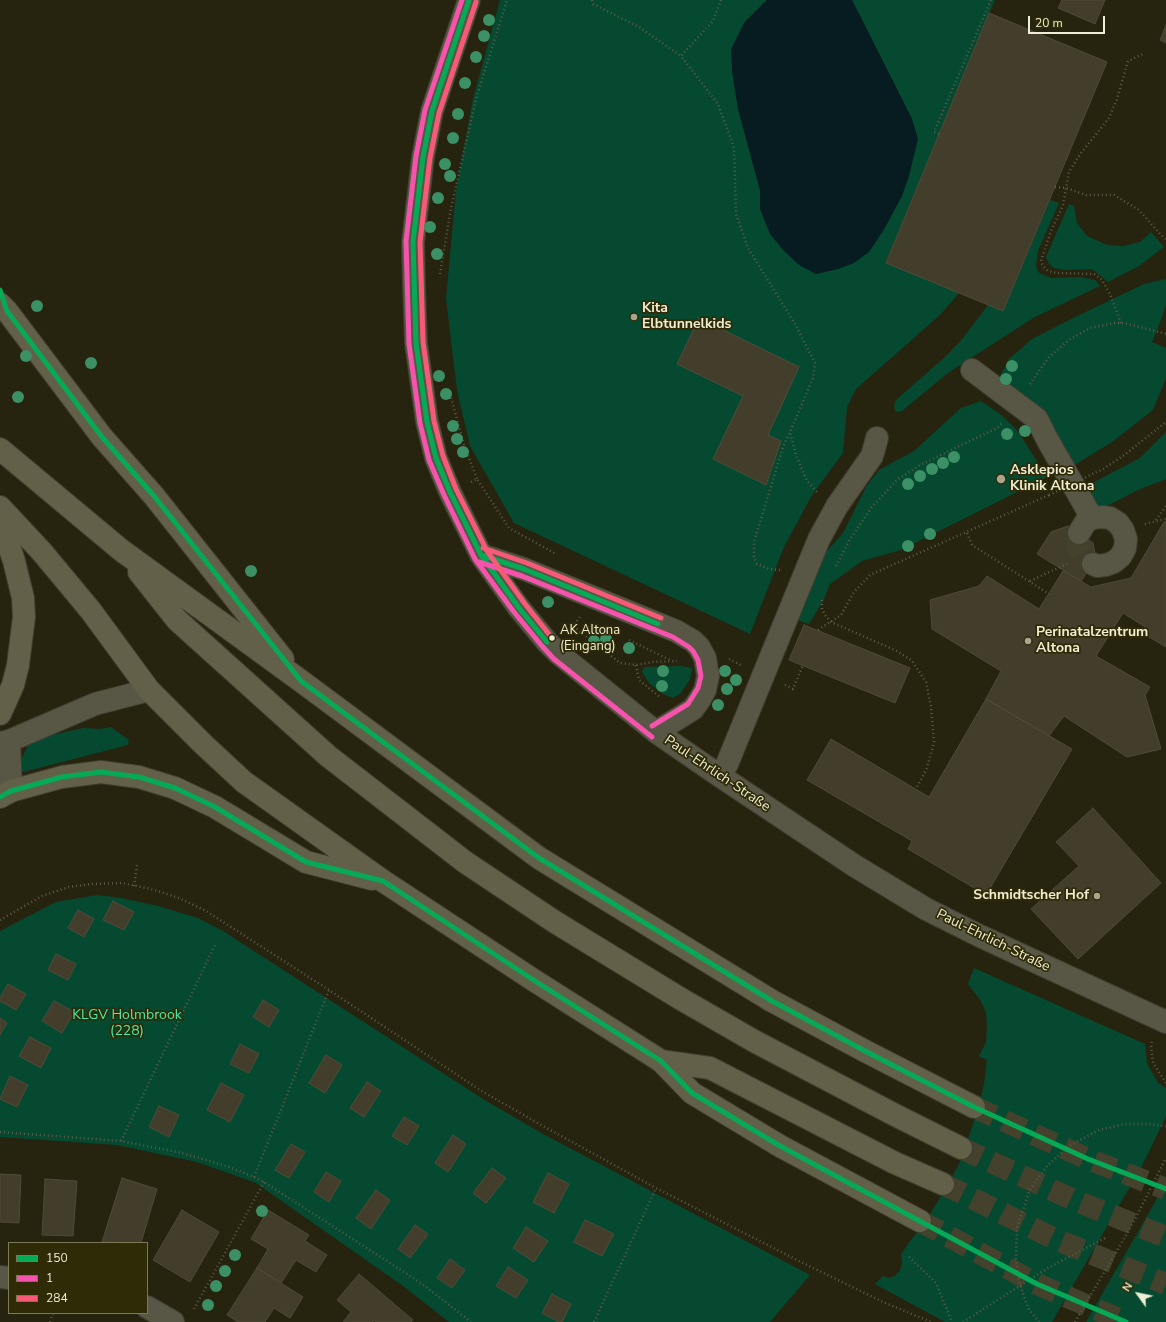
<!DOCTYPE html>
<meta charset="utf-8">
<style>
body{margin:0}
#map{position:relative;width:1166px;height:1322px;overflow:hidden;background:#26230f;font-family:"Nunito Sans",sans-serif}
canvas{display:block}
.legend{position:absolute;left:8px;top:1242px;width:140px;height:72px;box-sizing:border-box;background:#2f2b06;border:1px solid #7c7958;margin:0;padding:5px 7px;list-style:none;font-size:12px;color:#efedd4}
.legend li{display:flex;align-items:center;gap:8px;height:20px}
.legend b{width:20px;border:1px solid #7c7958}
.north{position:absolute;left:1118px;top:1274px;width:40px;height:40px;-webkit-text-stroke:3px #2f2b06;paint-order:stroke;rotate:303deg;font-size:11px;font-weight:700;line-height:16px;text-align:center;color:#efedd4}
.north::after{content:'';display:block;margin:auto;width:14px;height:18px;background:#efedd4;clip-path:polygon(50% 0,100% 100%,50% 72%,0 100%)}
.scale{position:absolute;left:1028px;top:16px;width:77px;height:18px;box-sizing:border-box;border:2px solid #efedd4;border-top:0;padding-left:5px;font-size:12px;line-height:14px;white-space:nowrap;color:#efedd4;-webkit-text-stroke:3px #2f2b06;paint-order:stroke}
</style>
<div id="map">
<canvas width="1166" height="1322"></canvas>
<ul class="legend">
<li><b style="height:5px;background:#06aa56"></b>150</li>
<li><b style="height:5px;background:#f653ac"></b>1</li>
<li><b style="height:5px;background:#f75a77"></b>284</li>
</ul>
<div class="north">N</div>
<div class="scale">20 m</div>
</div>
<script>
const ctx = document.querySelector('canvas').getContext('2d');
ctx.lineJoin = 'round';
function fillPath(path, color) { ctx.fillStyle = color; ctx.fill(path, 'evenodd'); }
const shape = rows => new Path2D(rows.map(r => 'M' + r).join(''));
function stroke(path, color, width, dash) { ctx.strokeStyle = color; ctx.lineWidth = width; ctx.lineCap = dash ? 'butt' : 'round'; ctx.setLineDash(dash || []); ctx.stroke(path); }
function label(font, color, halo, rows, align = 'center') {
  ctx.font = font + ' "Nunito Sans",sans-serif'; ctx.lineWidth = 3.5; ctx.setLineDash([]); ctx.textBaseline = 'middle'; ctx.strokeStyle = halo; ctx.fillStyle = color; for (const [text, x, y, turn = 0] of rows) {
    ctx.save(); ctx.translate(x, y); ctx.rotate((+turn || 0) * Math.PI / 180); ctx.textAlign = isNaN(turn) ? turn : align; if (halo) ctx.strokeText(text, 0, 0); ctx.fillText(text, 0, 0); ctx.restore();
  }
}
const green = shape([
 [500,0,767,0,744,23,732,70,738,109,760,190,760,209,869,252,884,229,902,196,912,119,852,0,995,0,886,262,959,293,941,314,856,389,847,407,843,453,812,495,784,547,750,634,514,523,470,446,457,390,446,298,456,191,473,99],
 [1050,200,1059,203,1038,251,1036,266,1039,273,1051,278,1081,277,1095,280,1100,286,1033,318,948,373,902,411,898,412,895,411,894,405,896,400,946,356,963,338,988,305,1003,311],
 [1069,204,1074,206,1077,223,1087,236,1107,245,1124,246,1140,242,1151,232,1164,247,1139,266,1108,282,1092,269,1065,270,1054,268,1049,264,1046,257],
 [1165,279,1166,281,1166,304,1161,320,1152,342,1166,348,1166,378,1153,410,1112,442,1073,466,999,378,1009,359,1032,339,1069,320,1144,284],
 [981,401,1000,414,1017,430,1047,477,901,550,862,561,830,584,824,599,809,624,797,620,817,562,843,533,866,487,879,470,914,451,961,408],
 [1166,432,1166,479,1138,490,1097,511,1085,487,1140,458],
 [681,666,692,668,690,679,681,693,673,698,663,694,649,683,642,672,644,667],
 [111,727,129,740,128,745,23,772,21,772,18,766,28,745,43,737,83,728,100,729],
 [97,895,121,898,158,906,198,918,223,931,483,1099,543,1134,810,1275,770,1322,449,1322,403,1286,256,1183,197,1162,117,1145,0,1137,0,931,56,902],
 [974,968,1145,1044,1147,1063,1158,1083,1166,1088,1166,1116,1143,1164,1052,1322,945,1322,875,1284,883,1276,889,1278,895,1276,900,1270,902,1264,901,1254,930,1214,945,1190,959,1164,977,1113,984,1084,987,1060,979,1056,986,1042,987,1026,986,1013,981,1001,968,984],
 [1166,1180,1166,1322,1086,1322,1154,1204]
]);
const water = shape([
 [767,0,852,0,912,119,918,139,909,176,902,196,884,229,869,252,854,263,838,269,816,274,799,265,784,251,770,234,760,209,760,190,738,109,732,70,731,49,744,23]
]);
const building = shape([
 [1062,0,1105,0,1095,24,1058,8,1062,0],
 [989,13,1107,62,1003,311,886,263,989,13],
 [1166,25,1166,43,1160,40,1166,25],
 [699,318,799,367,768,435,781,441,766,485,713,459,743,396,677,364,699,318],
 [1164,522,1166,522,1166,647,1146,635,1150,630,1123,613,1096,656,1150,687,1145,695,1161,749,1127,757,1064,716,1049,736,986,699,1001,671,932,629,930,600,979,586,987,576,1039,609,1063,571,1091,587,1131,578,1164,522],
 [1068,526,1093,543,1096,559,1081,581,1037,554,1051,532,1068,526],
 [804,625,910,668,895,703,789,660,804,625],
 [986,699,1072,749,986,895,908,849,912,841,807,780,831,739,929,797,986,699],
 [1093,808,1161,883,1078,959,1031,909,1079,866,1056,842,1093,808],
 [113,901,134,912,124,930,103,920,113,901],
 [78,910,94,919,84,937,68,928,78,910],
 [56,954,76,964,68,980,48,970,56,954],
 [8,984,26,994,16,1010,0,1001,0,998,8,984],
 [263,1000,279,1010,269,1027,253,1017,263,1000],
 [54,1001,74,1012,62,1033,42,1021,54,1001],
 [0,1018,7,1023,0,1035,0,1018],
 [30,1037,51,1048,41,1068,19,1056,30,1037],
 [240,1044,259,1054,249,1073,230,1064,240,1044],
 [326,1055,342,1065,325,1093,309,1083,326,1055],
 [10,1076,28,1085,17,1107,0,1099,10,1076],
 [367,1082,381,1091,364,1117,350,1108,367,1082],
 [221,1083,244,1095,230,1122,207,1110,221,1083],
 [159,1106,179,1115,169,1137,149,1127,159,1106],
 [404,1117,419,1126,407,1145,392,1136,404,1117],
 [453,1135,466,1144,448,1172,435,1163,453,1135],
 [291,1144,305,1152,289,1178,275,1170,291,1144],
 [492,1168,506,1178,486,1203,473,1193,492,1168],
 [326,1172,341,1181,329,1202,314,1192,326,1172],
 [548,1173,569,1184,554,1213,533,1202,548,1173],
 [0,1174,21,1175,19,1223,0,1222,0,1174],
 [122,1178,157,1189,141,1243,102,1242,122,1178],
 [45,1179,77,1181,73,1236,42,1235,45,1179],
 [376,1190,390,1200,371,1229,356,1218,376,1190],
 [182,1210,219,1232,190,1282,153,1260,182,1210],
 [268,1210,309,1235,305,1241,327,1255,316,1272,296,1260,281,1283,257,1268,268,1249,251,1239,268,1210],
 [585,1220,614,1234,602,1256,574,1242,585,1220],
 [415,1225,428,1234,410,1258,398,1249,415,1225],
 [526,1227,548,1241,534,1262,513,1248,526,1227],
 [450,1259,465,1270,452,1288,437,1278,450,1259],
 [508,1267,528,1280,516,1298,496,1286,508,1267],
 [257,1268,303,1297,290,1318,274,1308,265,1322,238,1322,227,1315,257,1268],
 [359,1274,413,1320,411,1322,376,1322,374,1320,372,1322,343,1322,351,1312,337,1300,359,1274],
 [552,1294,571,1304,562,1322,559,1322,542,1313,552,1294]
]);
const minorTunnel = shape([
 [1079,533,1077,539,1078,548,1082,556,1093,564]
]);
const highwayTunnel = shape([
 [974,1107,1088,1159,1166,1189],
 [961,1148,1074,1200,1166,1237],
 [943,1184,1055,1239,1166,1284],
 [920,1221,1037,1284,1126,1322]
]);
const path = shape([
 [592,0,593,4,639,27,681,56],
 [721,0,713,21,681,56,718,104,734,148,736,214,748,248,795,324,815,363,813,378,790,432,796,455,807,481,817,492],
 [939,134,934,132,991,0],
 [1055,187,1066,188,1086,195,1114,195,1139,210,1160,234,1166,239],
 [440,274,451,208,476,99,507,0],
 [1121,323,1110,294,1102,280,1094,274,1056,273,1048,271,1043,266,1041,261,1051,231,1063,205,1069,172,1081,153,1109,118,1117,99,1128,61,1143,54],
 [1030,384,1049,357,1069,340,1090,328,1114,323,1121,323,1132,325,1166,334],
 [449,390,464,445,477,479],
 [1103,469,1123,456,1166,422],
 [471,482,477,479,509,528,556,554],
 [1156,520,1166,506],
 [1145,524,1166,519],
 [967,533,972,545,1049,594],
 [836,566,849,541,871,508,898,479,920,465,997,428,1003,422],
 [780,570,769,569,757,564,754,557,754,542,783,447,790,432],
 [1030,581,1069,563],
 [822,600,822,609,825,615,831,622,897,651,912,661,926,682,931,707,934,742,927,768,916,789],
 [580,617,573,626,620,663,636,665,653,662,677,661],
 [818,630,841,615,854,592,870,575,1049,495],
 [629,640,672,661],
 [729,659,741,665],
 [636,665,639,680,661,698],
 [785,685,793,689,803,665],
 [134,886,137,865],
 [0,920,42,896,69,887,93,884,122,883,151,889,179,898,206,911,329,990,480,1090,543,1126,656,1188,799,1261,883,1302,931,1322],
 [1152,1042,1151,1045,1153,1063,1166,1083],
 [0,1132,121,1141,182,1153,227,1166,254,1177,264,1182,421,1283,471,1322],
 [121,1141,216,943],
 [254,1177,329,990],
 [909,1257,936,1283,952,1322],
 [194,1309,264,1182],
 [50,1322,53,1313],
 [594,1322,656,1188],
 [963,1322,1048,1268,1107,1237],
 [1039,1322,1028,1308,1020,1285,1016,1259,1017,1228,1030,1189,1048,1165,1069,1146,1099,1130,1124,1124,1149,1124,1166,1126],
 [1075,1322,1132,1225,1166,1158]
]);
const minor = shape([
 [469,0,432,111,423,157,413,242,414,286,416,343,427,422,436,458,450,492,481,555,519,608,547,642,559,654,656,732,720,776,855,866,926,909,980,936,1166,1022],
 [972,370,1037,419,1047,439,1092,518],
 [1079,533,1085,523,1092,518,1102,517,1110,518,1118,523,1123,530,1126,539,1125,548,1121,556,1114,562,1106,565,1097,566,1093,564],
 [481,555,524,569,676,631,693,641,699,647,705,658,708,676,705,690,700,699,693,709,656,732],
 [9,741,11,791],
 [0,743,9,741,95,704,149,690],
 [720,776,727,764,819,539,837,506,872,456,877,438],
 [0,1277,9,1278],
 [147,1307,173,1322]
]);
const highway = shape([
 [0,304,7,311,102,437,154,496,283,659],
 [0,449,121,550,301,681,539,858,772,1001,865,1051,974,1107],
 [0,507,42,552,91,611,149,690,203,744,244,782,383,881,535,981,661,1061,692,1093,780,1146,920,1221],
 [0,519,14,561,23,598,24,617,18,665,13,685,0,714],
 [139,572,177,620,328,756,465,862,555,922,681,999,754,1041,895,1115,961,1148],
 [0,797,11,791,62,777,101,772,139,777,175,788,215,807,306,862,372,879],
 [661,1061,710,1068,895,1163,943,1184]
]);
const pathBridge = shape([
 [1049,495,1103,469]
]);
const bus1 = shape([
 [469,0,432,111,423,157,413,242,416,343,427,422,436,458,450,492,481,555,519,608,547,642],
 [0,290,7,311,102,437,154,496,301,681,539,858,772,1001,865,1051,974,1107,1088,1159,1166,1189],
 [481,555,524,569,658,624],
 [0,797,11,791,62,777,101,772,139,777,175,788,215,807,306,862,383,881,535,981,661,1061,692,1093,780,1146,1037,1284,1126,1322]
]);
const bus2 = shape([
 [462,0,425,110,416,156,406,241,409,344,420,423,429,460,444,495,475,559,514,612,542,646,554,659,652,737],
 [479,562,522,576,673,637,689,647,693,651,698,660,701,676,698,688,688,704,652,726]
]);
const bus3 = shape([
 [476,2,439,113,430,158,420,242,423,342,434,421,443,456,456,489,487,551,525,604,552,638],
 [483,548,527,563,661,618]
]);
const trees = [
 [489,20],
 [484,36],
 [476,57],
 [465,83],
 [458,114],
 [453,138],
 [445,164],
 [450,176],
 [438,198],
 [430,227],
 [437,254],
 [37,306],
 [26,356],
 [91,363],
 [1012,366],
 [439,376],
 [1006,379],
 [446,394],
 [18,397],
 [453,426],
 [1025,431],
 [1007,434],
 [457,439],
 [463,452],
 [954,457],
 [943,463],
 [932,469],
 [920,476],
 [908,484],
 [930,534],
 [908,546],
 [251,571],
 [548,602],
 [606,639],
 [594,641],
 [629,648],
 [663,671],
 [725,671],
 [736,680],
 [662,686],
 [727,689],
 [718,705],
 [262,1211],
 [235,1255],
 [225,1271],
 [216,1286],
 [208,1305]
];
const markers = [
 [634,317,4,"#a9a68f"],
 [1001,479,5,"#a9a68f"],
 [552,638,3.5,"#efedd4"],
 [1028,641,4,"#a9a68f"],
 [1097,896,4,"#a9a68f"]
];
const busNames = [
 ["AK Altona",560,631],
 ["(Eingang)",560,647]
];
const poiNames = [
 ["Kita",642,309],
 ["Elbtunnelkids",642,325],
 ["Asklepios",1010,471],
 ["Klinik Altona",1010,487],
 ["Perinatalzentrum",1036,633],
 ["Altona",1036,649],
 ["Schmidtscher Hof",1089,896,"right"]
];
const streetNames = [
 ["Paul-Ehrlich-Straße",717,774,34],
 ["Paul-Ehrlich-Straße",993,941,26]
];
const parkNames = [
 ["KLGV Holmbrook",127,1016],
 ["(228)",127,1032]
];
fillPath(green, '#054a30');
fillPath(water, '#061c21');
fillPath(building, '#433e2b');
stroke(building, '#504b39', 1);
stroke(minorTunnel, '#44412d', 22, [22, 11]);
stroke(highwayTunnel, '#44412d', 22, [22, 11]);
stroke(minor, '#403e2f', 24);
stroke(highway, '#403e2f', 24);
stroke(path, '#5d5b4b', 2.5, [1, 3]);
stroke(minor, '#585645', 22);
stroke(highway, '#626049', 22);
stroke(pathBridge, '#5d5b4b', 2.5, [1, 3]);
stroke(bus1, '#06aa56', 5);
stroke(bus2, '#f653ac', 5);
stroke(bus3, '#f75a77', 5);
ctx.fillStyle = '#3b9065';
for (const [x, y] of trees) { ctx.beginPath(); ctx.arc(x, y, 6, 0, 2 * Math.PI); ctx.fill(); }
for (const [x, y, r, color] of markers) { const dot = new Path2D(); dot.arc(x, y, r, 0, 2 * Math.PI); ctx.fillStyle = color; ctx.fill(dot); stroke(dot, '#2f2b06', 1.5); }
label('13px', '#efedd4', '#2f2b06', busNames, 'left');
label('bold 14px', '#efedd4', '#2f2b06', poiNames, 'left');
label('14px', '#efedd4', '#2f2b06', streetNames);
label('14px', '#4ce9ab', '#2f2b06', parkNames);
</script>
